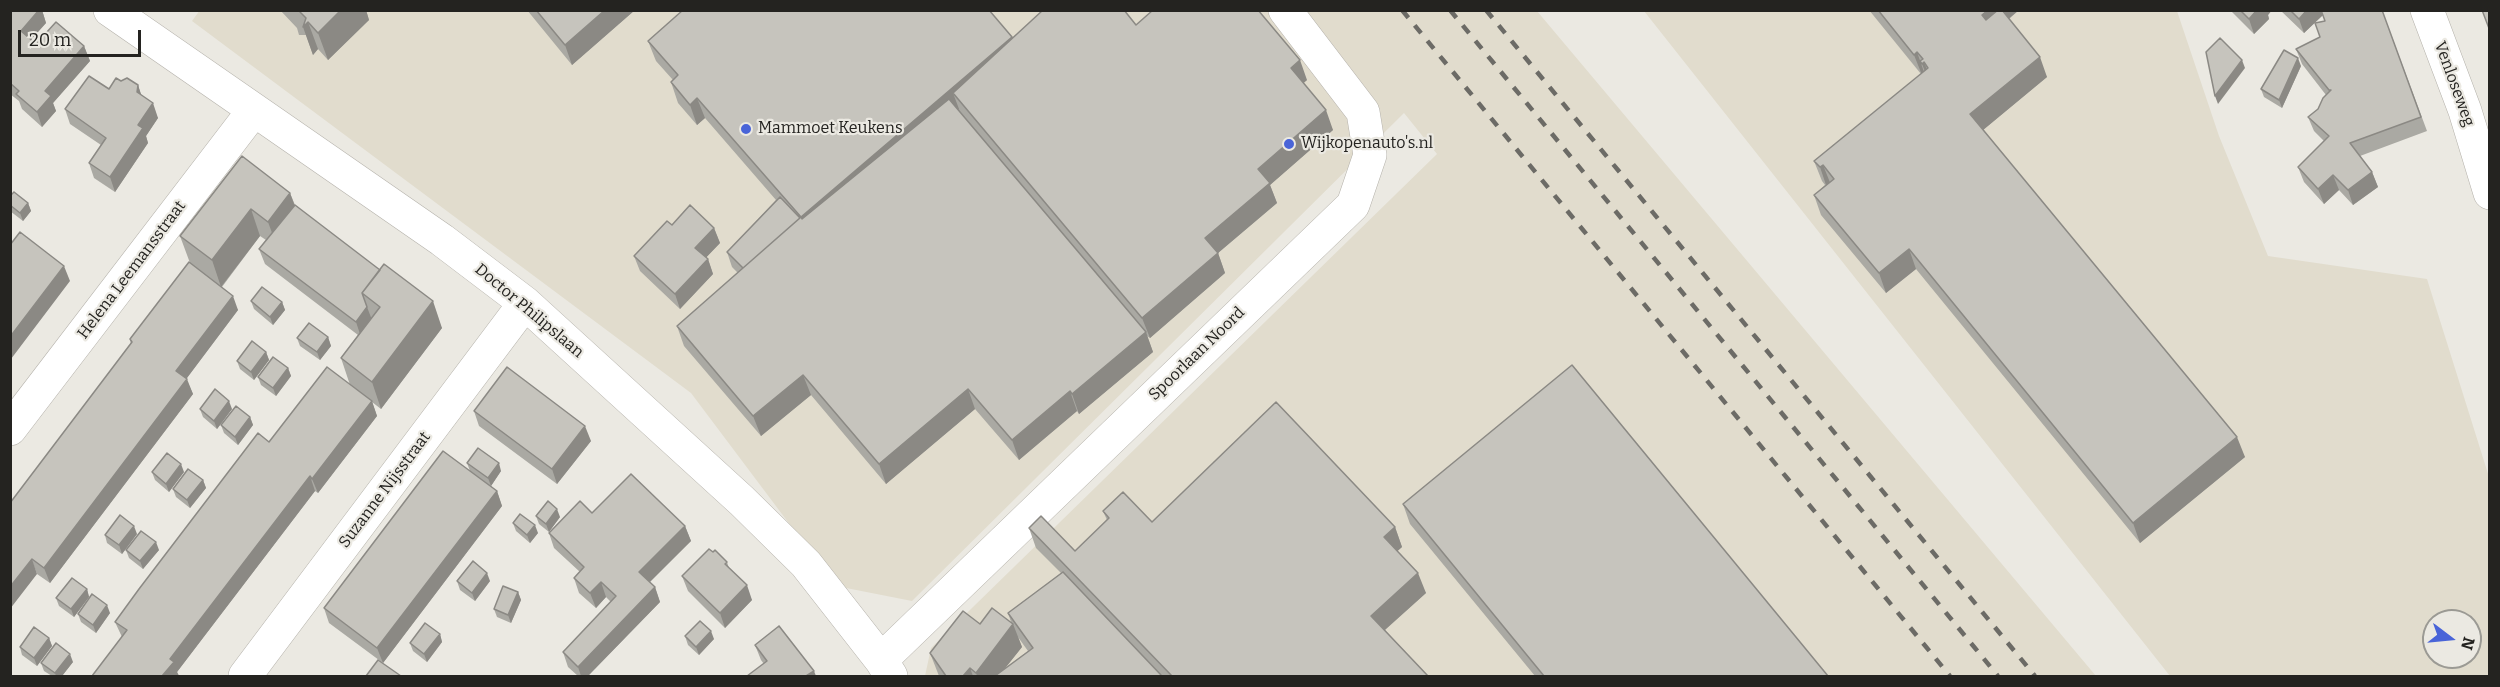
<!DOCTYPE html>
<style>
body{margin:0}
#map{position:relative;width:2500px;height:687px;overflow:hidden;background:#ebe9e2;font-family:Bitter,serif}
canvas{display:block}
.frame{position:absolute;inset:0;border:12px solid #242320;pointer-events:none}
.north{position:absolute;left:2422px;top:609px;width:60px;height:60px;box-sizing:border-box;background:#ebe9e2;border:2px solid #9b9a94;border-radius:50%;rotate:106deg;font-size:16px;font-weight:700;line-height:24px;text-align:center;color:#242320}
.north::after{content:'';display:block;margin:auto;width:21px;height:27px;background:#4964d8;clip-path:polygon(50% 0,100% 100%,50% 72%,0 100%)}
.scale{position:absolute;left:18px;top:30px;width:123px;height:27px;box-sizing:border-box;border:3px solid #242320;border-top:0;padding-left:8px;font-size:18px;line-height:21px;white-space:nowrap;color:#242320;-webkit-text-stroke:4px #ebe9e2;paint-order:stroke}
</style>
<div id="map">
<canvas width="2500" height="687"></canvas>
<div class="frame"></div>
<div class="north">N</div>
<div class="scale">20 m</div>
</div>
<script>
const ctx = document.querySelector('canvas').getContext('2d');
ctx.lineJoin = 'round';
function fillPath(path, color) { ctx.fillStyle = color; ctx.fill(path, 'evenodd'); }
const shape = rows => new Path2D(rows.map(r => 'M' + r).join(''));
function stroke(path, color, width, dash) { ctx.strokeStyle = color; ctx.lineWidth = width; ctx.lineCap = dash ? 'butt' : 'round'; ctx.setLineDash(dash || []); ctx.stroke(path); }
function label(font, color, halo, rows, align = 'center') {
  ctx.font = font + ' Bitter,serif'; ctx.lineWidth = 4.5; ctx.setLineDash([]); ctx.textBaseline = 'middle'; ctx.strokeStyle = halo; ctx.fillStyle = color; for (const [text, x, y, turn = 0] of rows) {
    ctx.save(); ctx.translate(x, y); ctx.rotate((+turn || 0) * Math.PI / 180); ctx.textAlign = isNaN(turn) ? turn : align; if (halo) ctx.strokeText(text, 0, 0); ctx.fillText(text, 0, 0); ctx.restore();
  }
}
const built = shape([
 [200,10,1537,11,2096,676,925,676,931,648,1437,154,1404,113,912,601,836,586,691,393,192,21],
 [1644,11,2177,11,2219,136,2268,256,2427,279,2489,477,2489,676,2170,676],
 [2434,621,2470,621,2470,657,2434,657]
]);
const minor = shape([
 [110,10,442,240,525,303,742,501,806,564,881,660,891,676],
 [2427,10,2465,111,2490,193],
 [10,429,254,110],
 [881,660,1353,205,1370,155,1363,112,1285,10],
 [245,676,525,303]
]);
const rail = shape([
 [1402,10,1950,676],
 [1450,10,1998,676],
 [1486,10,2035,676]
]);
const wall = shape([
 [10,10,42,10,46,23,31,40,36,44,84,46,90,61,53,103,56,111,42,127,22,109,19,101,10,94],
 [280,10,366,10,369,20,328,60,318,49,313,55,306,35,299,35,297,28],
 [527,10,635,10,572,65],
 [1869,10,2019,10,2009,19,2047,77,1983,130,2245,457,2140,543,1916,269,1886,293,1821,215,1814,195,1825,185,1822,181,1814,161,1921,74],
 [2230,10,2272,10,2268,15,2269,19,2254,34],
 [2280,10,2382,10,2427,131,2360,156,2372,172,2378,187,2353,205,2339,190,2324,204,2304,182,2298,167,2324,141,2314,131,2308,117,2318,109,2326,95,2302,64,2296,49,2320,37,2325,21,2323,15,2304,33],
 [1136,25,1307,80,1303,83,1333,130,1270,185,1277,203,1218,253,1225,273,1150,338,1147,336,1153,352,1079,414,1077,411,1019,460,975,409,886,484,811,395,761,436,684,346,677,326,738,273,732,267,727,252,776,200,705,118,697,125,678,103,671,82,673,80,656,61,648,41,1013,39],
 [2301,66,2282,108,2264,97,2261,89],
 [121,81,138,85,141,95,158,118,146,136,148,143,115,192,94,178,89,163,101,145,70,124,65,109,109,89],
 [290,193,295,205,442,328,381,409,372,402,377,416,318,493,315,491,177,672,179,676,92,676,122,637,115,622,269,442,350,385,341,358,358,335,265,264,259,249,266,240,260,236,222,287,238,310,186,379,193,394,50,583,37,574,10,503,131,344,130,339,190,263,180,236],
 [10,196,28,203,31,211,23,221,10,211],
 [672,225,714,228,720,243,706,257,708,259,713,274,680,309,640,271,634,256],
 [251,301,282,302,285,310,273,325,254,309],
 [328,337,331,346,320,360,300,346,297,338],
 [266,352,269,360,254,380,240,369,237,361],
 [288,368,291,376,276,396,261,385,258,377],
 [200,409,232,409,217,429,203,417],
 [474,411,591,441,557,484,479,426],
 [250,417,253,425,238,445,224,433,221,425],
 [467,463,501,471,491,486,497,491,502,506,383,663,329,623,324,608,470,471],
 [152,472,184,472,169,492,155,480],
 [203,480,206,488,190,508,176,497,173,489],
 [1403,504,1828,676,1535,676,1410,524],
 [1103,511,1152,522,1395,527,1402,547,1397,551,1426,593,1385,630,1428,676,939,676,930,653,980,624,1011,622,1008,613,1061,573,1036,548,1029,528,1075,551,1107,520],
 [1018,637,1028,651,1005,668,1022,647],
 [592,513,685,526,691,541,649,582,655,587,660,602,588,676,578,676,568,667,563,652,611,602,606,597,596,608,579,593,574,578,580,572,554,548,549,533],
 [536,516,560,517,549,532,539,524],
 [513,523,538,533,530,543,516,531],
 [137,534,122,554,107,543,105,535],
 [126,550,159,550,143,569,129,558],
 [713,552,727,562,729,568,752,600,725,628,688,591,682,576],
 [457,581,490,581,475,601,460,590],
 [87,589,89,597,74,617,59,606,56,598],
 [518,592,521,600,511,623,497,617,494,609],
 [110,613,96,633,81,622,78,614],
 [440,634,442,642,427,662,413,651,410,643],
 [685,636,714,639,699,655,688,645],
 [49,638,52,646,37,666,22,655,20,647],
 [755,645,814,671,764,664,761,660],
 [73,662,62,676,52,676,44,671,41,663]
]);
const shadedWall = shape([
 [39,10,42,10,46,23,26,45,21,31],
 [341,10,366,10,369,20,328,60,318,33],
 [605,10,635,10,572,65,565,45],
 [1988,10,2019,10,1989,35,1982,15],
 [2257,10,2272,10,2268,15,2269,19,2254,34,2249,19],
 [2307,10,2321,10,2323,15,2304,33,2299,19],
 [308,22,318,49,313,55,303,27],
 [1012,37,1020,57,953,93,959,109,809,237,801,217],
 [84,46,90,61,53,103,56,111,42,127,37,112,45,91],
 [1917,52,1924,72,1922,75,1914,55],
 [2040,57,2047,77,1977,135,1970,114],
 [2298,58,2301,66,2282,108,2279,100],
 [1300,60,1307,80,1298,88,1291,68],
 [2242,60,2245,68,2218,104,2215,96],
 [1924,62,1932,82,1930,84,1922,64],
 [138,85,143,100,137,92],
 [697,98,705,118,697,125,690,105],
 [153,103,158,118,146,136,148,143,115,192,110,177,138,125],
 [1326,110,1333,130,1270,185,1277,203,1218,253,1225,273,1150,338,1142,318,1258,169],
 [1823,165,1831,185,1827,188,1820,167],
 [2372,172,2378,187,2353,205,2348,190],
 [2333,175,2339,190,2324,204,2318,189],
 [290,193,300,220,278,249,268,222],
 [28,203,31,211,23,221,20,213],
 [251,209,260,236,221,287,212,260],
 [714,228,720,243,701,263,695,248],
 [1909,249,1916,269,1886,293,1879,273],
 [708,259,713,274,680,309,675,294],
 [64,266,70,281,11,359,10,337],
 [233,296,238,310,181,386,176,371],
 [433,301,442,328,381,409,372,382],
 [282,302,285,310,273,325,270,317],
 [367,307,372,320,361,337,356,322],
 [1146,332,1153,352,1079,414,1072,394],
 [328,337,331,346,320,360,317,352],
 [266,352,269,360,254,380,251,372],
 [288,368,291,376,276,396,273,388],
 [803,375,811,395,761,436,753,416],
 [187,379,193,394,50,583,44,568],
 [968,389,975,409,886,484,879,464],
 [1070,391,1077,411,1019,460,1012,440],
 [229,401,232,409,217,429,214,421],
 [372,401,377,416,318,493,312,479],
 [250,417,253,425,238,445,235,437],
 [585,426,591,441,557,484,552,469],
 [2237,437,2245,457,2140,543,2133,523],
 [499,463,501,471,491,486,488,478],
 [181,464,184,472,169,492,166,484],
 [310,476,315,491,177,672,179,676,162,676,170,659],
 [203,480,206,488,190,508,187,500],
 [497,491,502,506,383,663,377,648],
 [557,509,560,517,549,532,546,524],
 [535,525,538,533,530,543,527,535],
 [134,526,137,534,122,554,119,545],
 [685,526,691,541,645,587,639,572],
 [1395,527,1402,547,1391,557,1384,537],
 [156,542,159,550,143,569,140,561],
 [32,559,37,574,10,609,10,587],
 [487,573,490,581,475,601,472,593],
 [1418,573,1426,593,1378,636,1371,616],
 [601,582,606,597,596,608,590,593],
 [747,585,752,600,725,628,720,613],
 [655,587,660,602,588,676,581,676,578,667],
 [87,589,89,597,74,617,71,609],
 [518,592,521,600,511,623,508,615],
 [107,605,110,613,96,633,93,625],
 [1013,624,1022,647,999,676,977,676,976,673],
 [711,631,714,639,699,655,696,647],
 [440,634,442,642,427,662,424,654],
 [49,638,52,646,37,666,34,658],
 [70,654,73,662,62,676,56,676,55,673],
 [970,668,973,676,963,676],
 [814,671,816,676,806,676]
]);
const building = shape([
 [10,10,39,10,21,31,36,44,56,22,84,46,45,91,51,96,37,112,16,94,19,91,10,83,10,10],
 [298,10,341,10,318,33,308,22,303,27,306,18,298,10],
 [536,10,605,10,565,45,536,10],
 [683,10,989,10,1012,37,801,217,697,98,690,105,671,82,678,75,648,41,683,10],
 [1043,10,1124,10,1136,25,1153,10,1258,10,1300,60,1291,68,1326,110,1258,169,1270,183,1205,238,1218,253,1142,318,953,93,1043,10],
 [1878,10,1988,10,1982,15,1986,20,1998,10,2002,10,2040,57,1970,114,2237,437,2133,523,1909,249,1879,273,1814,195,1834,179,1823,165,1820,167,1814,161,1928,68,1924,62,1922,64,1920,61,1923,59,1917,52,1914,55,1878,10],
 [2240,10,2257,10,2249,19,2240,10],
 [2290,10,2307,10,2299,19,2290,10],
 [2321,10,2382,10,2421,117,2350,143,2372,172,2348,190,2333,175,2318,189,2298,167,2329,136,2308,117,2318,109,2323,98,2331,90,2329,90,2296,49,2320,37,2315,23,2325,21,2321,10],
 [2482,10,2490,10,2490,31,2482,10],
 [2220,38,2242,60,2215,96,2206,52,2220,38],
 [2284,50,2298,58,2279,100,2261,89,2284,50],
 [89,76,109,89,116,78,121,81,127,78,138,85,137,92,153,103,138,125,143,128,110,177,89,163,106,138,65,109,89,76],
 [949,99,1146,332,1072,394,1070,391,1012,440,968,389,879,464,803,375,753,416,677,326,801,217,802,219,949,99],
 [242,156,290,193,268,222,251,209,212,260,180,236,242,156],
 [14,192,28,203,20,213,10,205,10,196,14,192],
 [780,197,800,218,743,268,727,252,780,197],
 [295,205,380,270,362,293,367,307,356,322,259,249,295,205],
 [690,205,714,228,695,248,708,259,675,294,634,256,667,221,672,225,690,205],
 [20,232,64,266,10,337,10,245,20,232],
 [189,262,233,296,176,371,187,379,44,568,32,559,10,587,10,503,132,342,130,339,189,262],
 [384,264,433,301,372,382,341,358,380,307,362,293,384,264],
 [262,287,282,302,270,317,251,301,262,287],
 [309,323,328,337,317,352,297,338,309,323],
 [252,341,266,352,251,372,237,361,252,341],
 [273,357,288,368,273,388,258,377,273,357],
 [1572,365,1828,676,1544,676,1403,504,1572,365],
 [327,367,372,401,312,479,310,476,170,659,174,662,162,676,92,676,127,630,115,622,139,589,258,433,269,442,327,367],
 [507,367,585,426,552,469,474,411,507,367],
 [215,389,229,401,214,421,200,409,215,389],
 [1276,402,1395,527,1384,537,1418,573,1371,616,1428,676,1172,676,1029,528,1041,516,1075,551,1109,518,1103,511,1123,492,1152,522,1276,402],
 [236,406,250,417,235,437,221,425,236,406],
 [478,448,499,463,488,478,467,463,478,448],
 [443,451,497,491,377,648,324,608,443,451],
 [167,453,181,464,166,484,152,472,167,453],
 [188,469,203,480,187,500,173,489,188,469],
 [631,474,685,526,639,572,655,587,578,667,563,652,616,596,601,582,590,593,574,578,584,567,549,533,580,501,592,513,631,474],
 [548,501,557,509,546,524,536,516,548,501],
 [520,514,535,525,527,535,513,523,520,514],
 [120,515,134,526,119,545,105,535,120,515],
 [141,531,156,542,140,561,126,550,141,531],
 [709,549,713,552,715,550,727,562,725,564,747,585,720,613,682,576,709,549],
 [473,561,487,573,472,593,457,581,473,561],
 [1063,572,1161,675,1160,676,995,676,1033,648,1008,613,1063,572],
 [72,578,87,589,71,609,56,598,72,578],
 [503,586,518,592,508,615,494,609,503,586],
 [92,594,107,605,93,625,78,614,92,594],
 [992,608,1013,624,976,673,970,668,963,676,946,676,930,653,963,611,980,624,992,608],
 [700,621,711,631,696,647,685,636,700,621],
 [425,623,440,634,424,654,410,643,425,623],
 [779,626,814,671,806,676,747,676,767,661,755,645,779,626],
 [34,627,49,638,34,658,20,647,34,627],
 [56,643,70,654,55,673,41,663,56,643],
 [378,660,401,676,366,676,378,660]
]);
const markers = [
 [746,129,6,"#4964d8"],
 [1289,144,6,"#4964d8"]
];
const streetNames = [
 ["Venloseweg",2454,84,70],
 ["Helena Leemansstraat",132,270,-53],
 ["Doctor Philipslaan",529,311,40],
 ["Spoorlaan Noord",1197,354,-44],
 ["Suzanne Nijsstraat",385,490,-53]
];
const poiNames = [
 ["Mammoet Keukens",758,129],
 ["Wijkopenauto's.nl",1301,144]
];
fillPath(built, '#e1dccd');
stroke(minor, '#b4b1aa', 34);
stroke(minor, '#fff', 33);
stroke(rail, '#6c6b66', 4.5, [10, 10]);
fillPath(wall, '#aaa9a3');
fillPath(shadedWall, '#8b8984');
fillPath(building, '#c6c4bd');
stroke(building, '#8b8984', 1.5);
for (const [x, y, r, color] of markers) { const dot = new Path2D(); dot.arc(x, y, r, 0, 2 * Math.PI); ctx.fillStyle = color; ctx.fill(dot); stroke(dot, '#ebe9e2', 2); }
label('16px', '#242320', '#ebe9e2', streetNames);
label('16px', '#242320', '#ebe9e2', poiNames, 'left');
</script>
